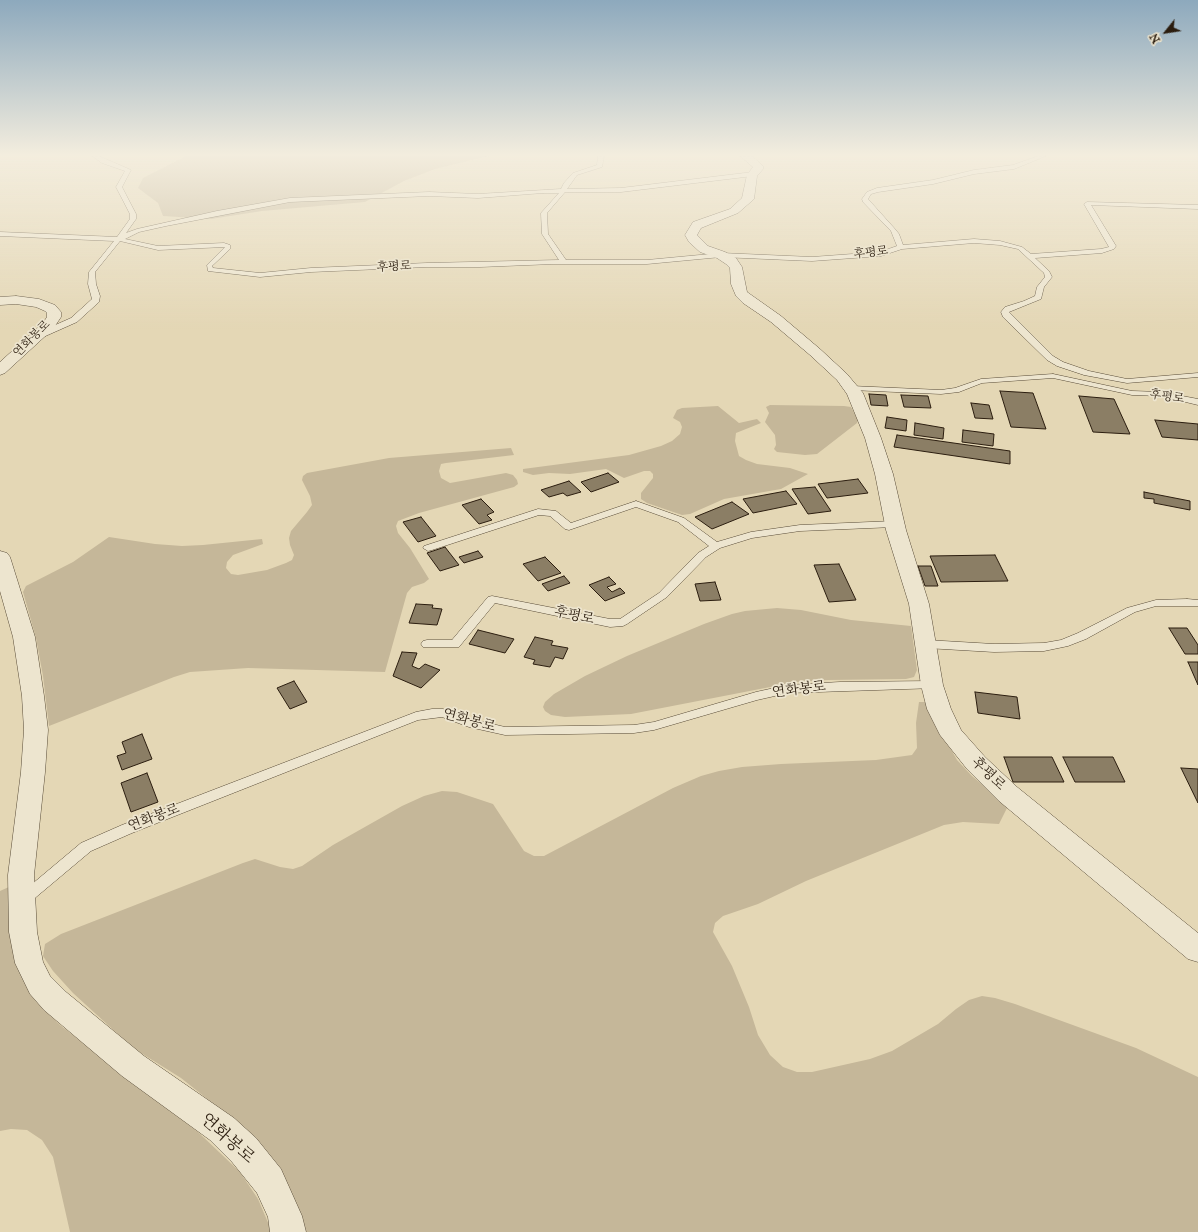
<!DOCTYPE html>
<meta charset="utf-8">
<style>
body{margin:0}
#map{position:relative;width:1198px;height:1232px;overflow:hidden;background:#e4d7b5;font-family:"IM FELL Great Primer",serif}
canvas{display:block}
.north{position:absolute;left:1146px;top:12px;width:40px;height:40px;-webkit-text-stroke:3px #ede5cf;paint-order:stroke;rotate:240deg;font-size:11px;font-weight:700;line-height:16px;text-align:center;color:#2b1d0f}
.north::after{content:'';display:block;margin:auto;width:14px;height:18px;background:#2b1d0f;clip-path:polygon(50% 0,100% 100%,50% 72%,0 100%)}
</style>
<div id="map">
<canvas width="1198" height="1232"></canvas>
<div class="north">N</div>
</div>
<script>
const ctx = document.querySelector('canvas').getContext('2d');
ctx.lineJoin = 'round';
function fillPath(path, color) { ctx.fillStyle = color; ctx.fill(path, 'evenodd'); }
const shape = rows => new Path2D(rows.map(r => 'M' + r).join(''));
function stroke(path, color, width, dash) { ctx.strokeStyle = color; ctx.lineWidth = width; ctx.lineCap = dash ? 'butt' : 'round'; ctx.setLineDash(dash || []); ctx.stroke(path); }
function label(font, color, halo, rows, align = 'center') {
  ctx.font = font + ' "IM FELL Great Primer","Noto Serif KR",serif'; ctx.lineWidth = 3.5; ctx.setLineDash([]); ctx.textBaseline = 'middle'; ctx.strokeStyle = halo; ctx.fillStyle = color; for (const [text, x, y, turn = 0] of rows) {
    ctx.save(); ctx.translate(x, y); ctx.rotate((+turn || 0) * Math.PI / 180); ctx.textAlign = isNaN(turn) ? turn : align; if (halo) ctx.strokeText(text, 0, 0); ctx.fillText(text, 0, 0); ctx.restore();
  }
}
const green = shape([
 [186,156,489,156,435,169,404,181,365,202,262,211,211,219,163,216,158,203,138,188,143,178],
 [770,405,844,406,851,407,858,420,857,423,817,454,805,455,777,452,774,449,776,445,775,435,765,422,769,413,766,407],
 [718,406,739,423,757,419,761,423,736,433,735,441,739,456,746,460,757,464,790,468,808,474,781,489,724,499,690,514,682,515,647,503,641,499,641,493,653,478,653,474,650,471,644,471,624,478,606,469,570,474,549,473,533,475,523,472,523,469,629,455,661,446,672,441,680,434,682,427,680,422,673,418,677,410,682,408],
 [511,448,514,455,446,463,441,464,439,471,441,478,450,483,506,473,513,475,517,480,518,484,514,487,419,513,398,521,396,526,398,533,410,548,429,579,424,583,412,587,407,593,385,672,248,668,190,672,174,677,49,726,43,676,36,638,23,592,26,586,73,562,109,537,155,544,182,546,203,545,262,539,263,544,233,555,227,562,226,568,231,574,238,575,267,570,286,563,292,560,294,555,290,545,289,538,291,531,307,512,312,505,310,496,302,480,303,476,307,473,389,458],
 [777,608,801,610,851,620,911,626,917,670,914,677,906,679,828,680,796,682,631,714,565,717,551,715,545,711,543,707,545,702,554,694,585,676,627,656,704,624,732,614,745,611],
 [919,702,927,702,937,724,957,760,972,776,1008,806,999,824,963,822,944,825,806,881,758,904,723,916,715,923,713,932,732,966,749,1007,758,1035,770,1055,783,1067,797,1072,812,1072,870,1059,892,1051,938,1024,956,1009,969,1000,982,996,995,998,1015,1004,1136,1048,1198,1077,1198,1232,305,1232,221,1110,181,1078,133,1048,73,993,53,971,43,956,45,944,61,934,243,863,255,859,280,867,293,869,302,866,333,845,402,806,424,796,442,791,457,792,493,804,524,851,534,856,544,856,673,788,701,776,719,771,742,767,781,764,876,760,912,755,917,748,916,723],
 [11,886,36,1000,60,1025,198,1132,240,1172,258,1199,272,1232,70,1232,53,1157,42,1140,27,1130,11,1129,0,1131,0,891]
]);
const building = shape([
 [1000,391,1033,393,1046,429,1011,427,1000,391],
 [869,394,886,395,888,406,871,405,869,394],
 [901,395,928,396,931,408,904,407,901,395],
 [1079,396,1114,399,1130,434,1093,432,1079,396],
 [971,403,989,405,993,419,975,418,971,403],
 [887,417,907,420,906,431,885,428,887,417],
 [1155,420,1198,424,1198,440,1162,437,1155,420],
 [915,423,944,428,943,439,914,435,915,423],
 [963,430,994,434,993,446,962,442,963,430],
 [897,435,1010,451,1010,464,894,447,897,435],
 [608,473,619,482,591,492,581,482,608,473],
 [858,479,868,493,827,498,818,484,858,479],
 [569,481,581,492,567,496,563,493,549,497,541,490,569,481],
 [815,487,831,511,808,514,792,489,815,487],
 [786,491,797,504,753,513,743,499,786,491],
 [1144,492,1190,501,1190,510,1154,503,1154,499,1144,498,1144,492],
 [481,499,494,512,487,515,492,520,479,524,462,505,481,499],
 [732,502,749,514,712,529,695,517,732,502],
 [421,517,436,536,418,542,403,522,421,517],
 [445,547,459,565,440,571,427,553,445,547],
 [478,551,483,557,464,563,459,557,478,551],
 [995,555,1008,581,941,582,930,556,995,555],
 [545,557,561,573,538,581,523,564,545,557],
 [839,564,856,600,829,602,814,565,839,564],
 [918,566,931,566,938,586,925,586,918,566],
 [564,576,570,583,548,591,542,584,564,576],
 [609,577,616,584,607,587,612,592,620,588,625,593,605,601,589,585,609,577],
 [715,582,721,600,700,601,695,584,715,582],
 [416,604,433,605,432,608,442,609,437,625,409,623,416,604],
 [1169,628,1187,628,1198,645,1198,654,1185,654,1169,628],
 [478,630,514,639,505,653,469,644,478,630],
 [535,637,553,641,551,645,568,648,563,659,555,657,550,667,533,664,535,660,524,657,535,637],
 [402,652,417,653,412,666,419,669,425,664,440,670,421,688,393,676,402,652],
 [1188,662,1198,662,1198,685,1188,662],
 [294,681,307,702,290,709,277,688,294,681],
 [975,692,1017,697,1020,719,978,713,975,692],
 [142,734,152,759,122,770,117,756,126,753,122,742,142,734],
 [1004,757,1052,757,1064,782,1013,782,1004,757],
 [1063,757,1113,757,1125,782,1075,782,1063,757],
 [1181,768,1198,769,1198,803,1181,768],
 [147,773,158,802,131,812,121,783,147,773]
]);
const lane = shape([
 [92,156,99,156,131,170,122,187,136,214,136,219,126,233,137,229,217,211,290,198,429,192,478,194,561,189,564,183,573,173,597,165,598,156,604,156,602,167,577,175,567,189,621,188,753,172,756,174,753,176,621,192,565,192,547,213,548,234,566,260,647,260,721,253,812,257,880,252,897,246,891,231,863,202,862,199,867,192,877,188,933,180,974,170,1013,165,1038,156,1046,156,1014,169,974,174,933,184,878,192,871,194,868,199,895,229,899,234,903,245,974,239,1000,241,1022,247,1031,254,1101,249,1109,247,1084,204,1087,202,1198,205,1198,209,1091,205,1116,246,1114,249,1102,253,1035,258,1049,271,1052,277,1044,287,1041,299,1009,312,1053,356,1063,362,1089,371,1127,379,1198,373,1198,377,1127,383,1084,375,1057,366,1047,360,1003,317,1001,312,1005,307,1024,301,1035,296,1037,287,1045,277,1044,273,1018,249,1000,245,974,243,902,249,881,256,812,261,721,257,647,264,553,264,480,267,427,267,311,272,260,277,208,271,207,265,225,247,158,250,120,241,95,272,96,284,100,296,99,302,77,322,41,338,35,338,35,334,71,318,92,299,88,284,89,272,114,241,0,236,0,232,117,237,130,219,130,214,116,187,125,171,102,163,92,156],
 [543,193,559,193,541,213,542,234,559,260,427,263,311,268,260,273,213,268,212,266,230,249,230,245,224,243,158,246,125,239,139,232,166,226,290,202,429,196,478,198,543,193],
 [1053,374,1132,391,1161,392,1198,399,1198,405,1161,396,1132,395,1053,378,982,383,959,392,941,394,851,390,847,388,851,386,941,390,955,388,981,379,1053,374],
 [636,501,684,518,717,542,751,532,800,525,894,521,899,524,894,527,800,531,752,538,720,548,706,557,667,597,627,624,623,626,610,627,495,603,459,647,423,647,421,644,423,641,427,640,452,640,488,597,492,596,610,619,620,619,659,593,698,553,709,546,678,522,636,507,569,530,565,529,550,516,539,515,432,550,428,551,423,548,424,546,538,509,556,511,571,523,636,501],
 [1187,599,1198,600,1198,606,1156,606,1135,612,1086,639,1068,646,1044,651,994,652,926,648,922,647,920,644,922,641,926,640,994,644,1044,643,1061,640,1078,633,1127,608,1156,600,1187,599],
 [932,681,936,682,938,685,936,688,788,693,757,700,654,730,634,733,505,735,469,727,442,717,418,720,132,833,91,851,29,903,24,905,19,903,17,899,19,895,81,843,122,825,416,712,432,709,443,709,471,719,505,727,634,725,654,722,756,692,788,685,840,682,932,681]
]);
const street = shape([
 [740,156,752,156,763,166,763,169,757,176,754,199,738,213,701,228,697,235,708,246,725,252,736,258,742,267,747,292,781,316,820,349,847,374,863,393,881,438,893,474,906,530,929,604,943,685,951,709,961,730,985,757,1017,787,1198,933,1198,962,1188,959,999,801,967,769,940,735,927,709,921,685,909,604,886,530,875,474,865,438,847,394,837,380,810,355,771,322,743,303,736,296,731,284,730,268,726,264,717,258,700,252,689,242,685,235,693,222,730,209,742,198,747,175,753,167,740,156],
 [16,296,39,299,55,305,61,312,61,317,53,329,5,373,0,375,0,362,43,323,47,317,47,313,45,311,36,307,16,304,0,305,0,297,16,296],
 [0,551,7,553,10,557,35,637,44,696,48,730,45,772,34,875,37,932,43,962,50,976,66,992,144,1056,234,1118,256,1138,281,1169,302,1216,306,1232,270,1232,268,1217,257,1193,232,1162,210,1140,122,1076,44,1010,30,994,15,963,9,932,8,875,21,772,24,730,22,696,13,637,0,591,0,551]
]);
const farStreetnames = [
 ["후평로",871,253,-7],
 ["후평로",394,267,-3],
 ["연화봉로",32,339,-45],
 ["후평로",1167,397,8]
];
const streetNames = [
 ["후평로",574,616,12],
 ["연화봉로",799,690,-7],
 ["연화봉로",469,721,15],
 ["후평로",988,774,44],
 ["연화봉로",154,818,-21]
];
const nearStreetnames = [
 ["연화봉로",227,1139,42]
];
fillPath(green, '#c5b799');
fillPath(building, '#8b7e65');
stroke(building, '#2b1d0f', 1);
stroke(lane, '#594c38', 1);
stroke(street, '#594c38', 1);
fillPath(lane, '#ede5cf');
fillPath(street, '#ede5cf');
const sky = ctx.createLinearGradient(0, 0, 0, 329);
sky.addColorStop(0, '#8da9bd');
sky.addColorStop(0.47, '#f3edde');
sky.addColorStop(1, '#f3edde00');
ctx.fillStyle = sky;
ctx.fillRect(0, 0, 1198, 329);
label('12px', '#2b1d0f', '#ede5cf', farStreetnames);
label('14px', '#2b1d0f', '#ede5cf', streetNames);
label('17px', '#2b1d0f', '#ede5cf', nearStreetnames);
</script>
